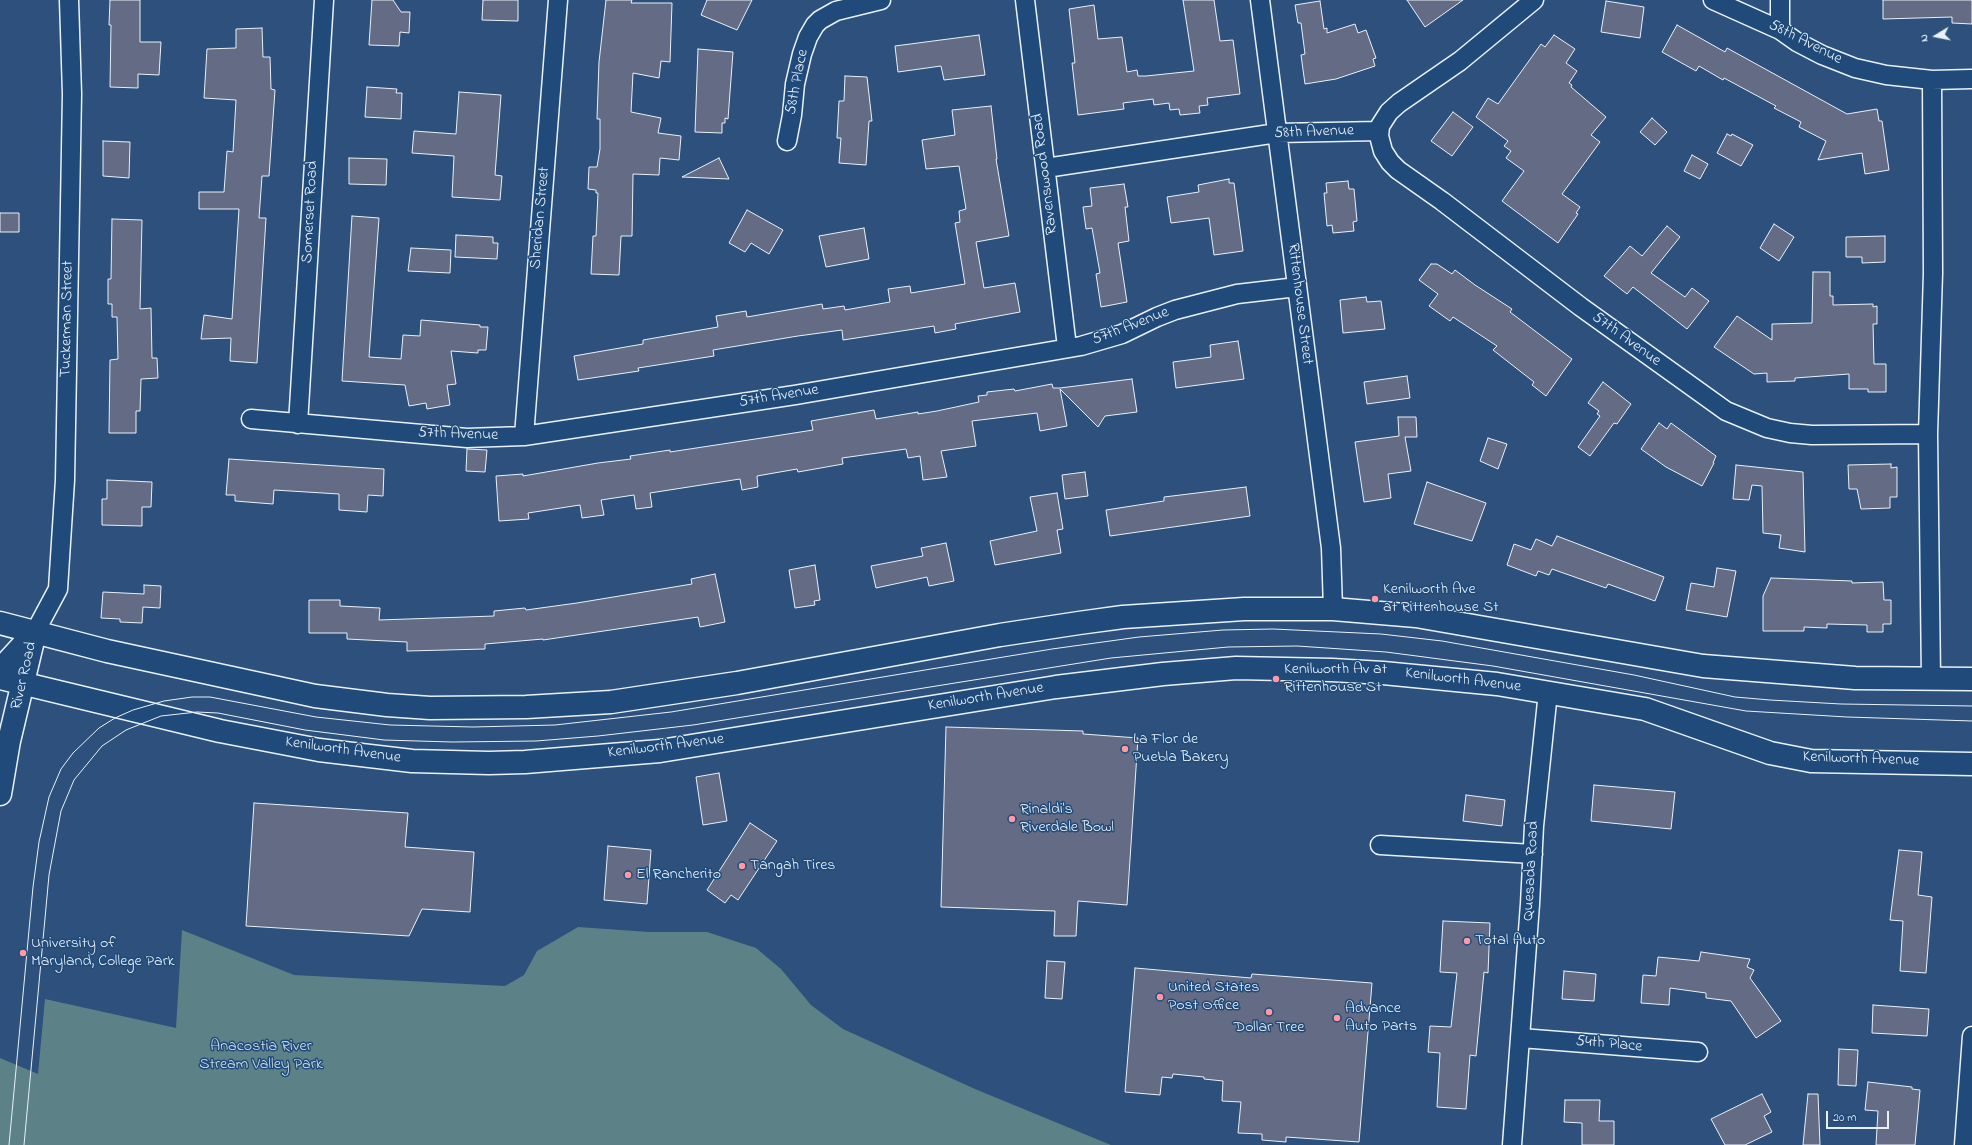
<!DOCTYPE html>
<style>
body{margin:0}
#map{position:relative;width:1972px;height:1145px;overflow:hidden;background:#2d517c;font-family:"Indie Flower",sans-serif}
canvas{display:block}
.north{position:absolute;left:1916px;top:16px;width:40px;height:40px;-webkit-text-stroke:3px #1f4a7a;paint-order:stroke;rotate:260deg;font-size:11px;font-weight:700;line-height:16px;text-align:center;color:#e8f1f8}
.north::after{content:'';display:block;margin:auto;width:14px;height:18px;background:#e8f1f8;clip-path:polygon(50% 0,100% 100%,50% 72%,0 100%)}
.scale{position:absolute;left:1826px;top:1111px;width:63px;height:18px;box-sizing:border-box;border:2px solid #e8f1f8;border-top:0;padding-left:5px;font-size:12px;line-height:14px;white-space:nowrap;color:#e8f1f8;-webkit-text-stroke:3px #1f4a7a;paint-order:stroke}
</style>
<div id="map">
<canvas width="1972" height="1145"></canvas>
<div class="north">N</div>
<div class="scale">20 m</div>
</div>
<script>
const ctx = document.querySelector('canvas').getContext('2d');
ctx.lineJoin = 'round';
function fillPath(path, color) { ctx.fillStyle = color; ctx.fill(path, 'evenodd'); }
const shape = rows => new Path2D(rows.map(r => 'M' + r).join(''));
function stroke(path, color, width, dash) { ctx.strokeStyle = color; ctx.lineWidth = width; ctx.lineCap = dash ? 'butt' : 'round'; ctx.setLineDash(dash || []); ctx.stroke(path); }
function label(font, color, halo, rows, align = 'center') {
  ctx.font = font + ' "Indie Flower",sans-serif'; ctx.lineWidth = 3; ctx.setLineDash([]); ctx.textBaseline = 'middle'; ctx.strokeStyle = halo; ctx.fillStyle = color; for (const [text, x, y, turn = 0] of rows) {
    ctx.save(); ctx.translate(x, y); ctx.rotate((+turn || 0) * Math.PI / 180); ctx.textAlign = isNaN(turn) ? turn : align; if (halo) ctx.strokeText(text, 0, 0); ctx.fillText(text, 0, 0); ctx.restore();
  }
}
const green = shape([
 [578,927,649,932,707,932,756,948,781,969,811,1005,843,1029,975,1089,1111,1145,0,1145,0,1058,38,1074,45,999,176,1028,182,930,294,975,505,986,524,975,537,951]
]);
const building = shape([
 [110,0,140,0,140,42,161,42,159,75,138,74,138,88,110,87,111,25,109,25,110,0],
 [372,0,393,0,401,12,410,12,409,33,400,32,399,46,369,45,372,0],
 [483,0,518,0,518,21,482,20,483,0],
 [606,0,632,0,631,3,672,3,670,62,661,61,659,78,633,73,631,112,661,118,658,133,681,136,679,160,660,158,659,175,633,174,632,236,621,236,619,275,591,274,593,236,596,236,598,193,596,193,596,190,588,189,589,167,597,167,600,149,600,119,597,119,599,62,606,0],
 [707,0,752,0,737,30,701,15,707,0],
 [1183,0,1214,0,1220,41,1233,40,1240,94,1207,98,1208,105,1199,106,1200,113,1180,115,1179,109,1170,110,1169,103,1154,105,1153,99,1123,103,1124,109,1078,115,1072,63,1075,63,1069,9,1094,5,1098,39,1122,37,1127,72,1137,70,1138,76,1146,76,1194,71,1183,0],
 [1407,0,1463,0,1425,27,1407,0],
 [1883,0,1972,0,1972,24,1952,23,1952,17,1883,19,1883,0],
 [1320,1,1324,29,1327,28,1327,33,1355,24,1358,33,1366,30,1376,58,1373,59,1375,66,1336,79,1305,84,1301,55,1305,54,1301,23,1298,23,1295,5,1320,1],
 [1606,1,1644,7,1640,38,1601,32,1606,1],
 [1677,25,1725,52,1727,48,1847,114,1877,109,1879,121,1882,121,1889,170,1865,174,1862,153,1818,160,1826,141,1799,127,1801,122,1774,108,1776,106,1724,78,1723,80,1699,66,1696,71,1662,52,1677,25],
 [262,28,263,57,270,57,271,89,275,90,269,176,262,176,259,218,266,218,257,363,230,361,231,338,201,339,204,315,232,319,239,209,199,209,199,192,224,192,227,151,233,152,236,100,204,98,207,49,236,48,236,29,262,28],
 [979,35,985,75,944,80,941,66,898,72,895,46,979,35],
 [1554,35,1575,49,1566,63,1577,71,1569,83,1572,85,1571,87,1606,117,1591,135,1600,142,1562,194,1580,207,1576,213,1578,214,1558,243,1502,201,1524,171,1506,158,1511,151,1504,146,1508,141,1476,117,1488,98,1498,104,1541,44,1545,47,1554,35],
 [698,49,733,52,728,119,725,118,725,123,722,123,722,133,695,132,698,49],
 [845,76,867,77,872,121,869,121,866,165,839,163,841,138,837,138,839,101,844,101,845,76],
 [367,87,397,89,396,93,402,93,401,119,365,117,367,87],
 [459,92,501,95,495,175,502,176,500,200,452,197,454,156,412,153,414,131,456,134,459,92],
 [991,106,997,159,996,159,1009,236,976,242,984,288,1015,283,1020,312,955,324,956,329,935,333,934,326,843,340,842,330,798,336,713,350,714,356,638,368,639,371,578,380,574,356,643,344,643,340,718,327,716,316,746,311,747,317,822,304,823,309,844,306,845,310,890,302,888,289,910,286,911,293,965,284,955,223,960,222,959,211,966,209,959,166,926,169,922,140,955,135,952,110,991,106],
 [1453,112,1473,127,1452,156,1431,141,1453,112],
 [1652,118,1667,132,1655,145,1640,132,1652,118],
 [1727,134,1731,136,1732,134,1753,145,1741,166,1717,153,1727,134],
 [103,141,130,142,129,178,103,176,103,141],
 [1692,155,1708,164,1700,179,1684,171,1692,155],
 [349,158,387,159,386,185,349,184,349,158],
 [719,158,729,179,682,177,719,158],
 [1229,179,1229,183,1234,183,1243,251,1214,255,1209,218,1171,223,1167,197,1199,192,1198,185,1229,179],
 [1348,181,1349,189,1354,189,1357,221,1353,222,1354,231,1333,233,1332,225,1327,226,1324,193,1327,193,1326,183,1348,181],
 [1124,184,1128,207,1125,207,1129,241,1118,243,1127,302,1101,307,1096,274,1100,273,1092,228,1086,229,1083,207,1092,206,1090,188,1124,184],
 [747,210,783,230,769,254,751,243,745,252,729,243,747,210],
 [0,213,19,213,19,232,0,232,0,213],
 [352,216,379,218,369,357,401,359,403,335,420,336,421,320,480,325,480,327,488,327,486,350,478,350,478,353,451,351,456,384,447,385,450,405,427,409,426,403,409,406,405,385,342,381,352,216],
 [112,219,142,220,140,309,151,308,152,358,157,358,158,378,141,379,140,411,136,411,136,433,109,433,110,360,118,359,117,317,112,317,112,304,108,304,108,279,111,279,112,219],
 [1774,224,1794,237,1779,261,1760,248,1774,224],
 [1667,226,1680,237,1651,273,1685,297,1692,288,1709,301,1687,329,1633,287,1627,294,1604,276,1630,246,1642,256,1667,226],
 [864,228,869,259,826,267,819,236,864,228],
 [456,235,493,237,493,243,498,243,497,259,455,257,456,235],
 [1885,236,1885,262,1862,263,1862,257,1846,257,1846,237,1885,236],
 [411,248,451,250,450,273,408,271,411,248],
 [1431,264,1437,264,1452,274,1455,270,1475,285,1512,309,1510,312,1572,359,1546,396,1532,385,1534,382,1493,350,1497,346,1453,317,1450,321,1429,306,1438,294,1419,280,1431,264],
 [1813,272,1830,272,1830,296,1833,296,1833,305,1873,304,1873,307,1877,306,1877,324,1873,324,1874,364,1886,364,1886,392,1868,392,1868,389,1849,389,1849,374,1795,378,1795,381,1767,382,1767,373,1754,374,1714,347,1737,316,1772,340,1772,324,1812,323,1813,272],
 [1366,297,1367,302,1381,301,1385,329,1343,333,1340,300,1366,297],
 [1238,341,1244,379,1176,388,1173,362,1211,357,1210,345,1238,341],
 [1407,376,1410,398,1367,404,1364,382,1407,376],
 [1132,379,1137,412,1105,416,1098,427,1060,389,1067,426,1040,431,1037,413,972,421,976,446,941,451,947,477,923,480,920,456,908,458,906,449,842,458,843,464,798,472,797,469,757,476,758,487,742,490,740,479,650,493,652,507,636,509,634,495,601,500,604,515,582,518,580,505,528,513,529,519,499,521,496,476,523,474,523,476,598,463,631,459,630,456,670,450,670,452,775,436,813,430,811,421,874,410,876,419,918,412,918,414,937,411,979,402,978,396,987,395,987,392,1014,389,1015,391,1052,384,1053,388,1060,388,1132,379],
 [1603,382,1631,404,1617,424,1614,423,1590,456,1578,447,1600,416,1597,414,1599,411,1588,403,1603,382],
 [1398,417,1416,417,1417,437,1405,437,1411,471,1388,474,1391,498,1364,502,1355,442,1399,436,1398,417],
 [1659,423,1667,429,1671,423,1716,456,1713,463,1714,463,1702,486,1666,467,1641,449,1659,423],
 [1488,438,1507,444,1498,469,1480,461,1488,438],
 [467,449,487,450,485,472,466,471,467,449],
 [229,459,384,469,383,496,368,495,367,512,339,510,339,494,274,490,273,504,235,501,235,495,226,495,229,459],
 [1891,464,1891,468,1897,467,1897,497,1890,497,1890,508,1861,509,1857,489,1849,489,1848,465,1891,464],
 [1736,465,1803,472,1805,552,1779,548,1781,535,1763,533,1762,486,1752,485,1749,500,1733,499,1736,465],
 [1085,472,1088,496,1065,499,1062,475,1085,472],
 [107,480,152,482,151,507,142,507,142,526,102,525,102,499,107,499,107,480],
 [1427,482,1486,503,1472,541,1414,524,1427,482],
 [1246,487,1250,516,1110,536,1106,510,1164,501,1164,497,1246,487],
 [1057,493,1063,529,1057,530,1061,553,995,565,990,541,1037,531,1030,497,1057,493],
 [1557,536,1664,577,1655,601,1608,584,1606,588,1552,569,1549,575,1538,571,1536,576,1507,565,1514,544,1531,550,1536,539,1552,546,1557,536],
 [946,543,954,581,929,586,927,577,876,588,871,566,923,556,921,548,946,543],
 [815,565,820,600,814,601,815,605,795,608,789,570,815,565],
 [1717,568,1736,571,1727,617,1686,610,1691,583,1714,587,1717,568],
 [715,574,725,622,700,627,698,617,543,640,543,639,485,644,485,649,407,651,407,642,347,639,347,633,309,633,309,600,340,600,340,606,380,608,379,620,494,616,494,611,525,608,526,610,577,603,692,584,691,579,715,574],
 [1771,578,1852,581,1852,583,1883,582,1884,600,1891,600,1891,624,1883,624,1883,632,1867,632,1867,625,1827,624,1827,628,1804,627,1804,631,1763,631,1763,596,1771,578],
 [144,585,161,586,160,608,143,607,142,623,120,622,120,619,101,618,103,592,144,594,144,585],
 [946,727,1083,731,1083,734,1138,738,1127,905,1078,901,1076,936,1054,936,1055,911,941,907,946,727],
 [719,773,727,821,703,825,696,777,719,773],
 [1594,785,1675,792,1671,829,1591,821,1594,785],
 [1466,795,1505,800,1502,826,1463,821,1466,795],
 [254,803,408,813,405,847,474,852,470,912,422,909,409,936,246,926,254,803],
 [750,823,777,841,738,900,731,895,725,903,707,890,750,823],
 [608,846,651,850,647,904,604,900,608,846],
 [1899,850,1922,852,1918,895,1932,897,1926,973,1900,971,1903,921,1890,920,1899,850],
 [1443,921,1490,923,1488,973,1484,972,1476,1056,1470,1055,1466,1109,1437,1107,1440,1053,1428,1052,1430,1026,1451,1027,1457,973,1440,972,1443,921],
 [1701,952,1750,959,1747,967,1754,970,1750,978,1781,1021,1756,1038,1731,1001,1706,998,1706,993,1670,988,1669,1005,1641,1003,1643,975,1656,976,1658,957,1699,961,1701,952],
 [1047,961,1065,962,1062,999,1045,998,1047,961],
 [1135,968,1251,978,1252,974,1372,983,1359,1142,1286,1137,1286,1142,1262,1140,1262,1134,1238,1133,1241,1102,1222,1101,1223,1081,1204,1079,1204,1077,1173,1074,1172,1078,1162,1077,1160,1095,1125,1092,1135,968],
 [1564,971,1596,974,1594,1001,1562,999,1564,971],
 [1873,1005,1929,1009,1927,1036,1872,1033,1873,1005],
 [1839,1049,1858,1050,1856,1086,1838,1085,1839,1049],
 [1868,1082,1912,1087,1912,1089,1920,1090,1915,1145,1876,1145,1878,1111,1865,1110,1868,1082],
 [1762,1094,1771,1112,1764,1116,1772,1132,1745,1145,1725,1145,1711,1119,1762,1094],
 [1808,1094,1818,1094,1820,1145,1803,1145,1808,1094],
 [1565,1100,1600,1100,1599,1121,1614,1121,1614,1145,1582,1145,1582,1123,1564,1122,1565,1100]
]);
const minor = shape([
 [1025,0,1067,347],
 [1260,0,1331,548,1333,609],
 [1534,0,1460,61,1399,103,1389,112,1380,126,1379,136,1383,151,1390,162,1398,170,1442,201,1581,307,1726,411,1767,428,1790,433,1812,435,1928,434],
 [1713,0,1780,30,1797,42,1822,55,1855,68,1886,75,1932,80,1972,79],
 [1780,0,1780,30],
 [787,141,792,115,795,84,802,54,808,37,815,25,820,20,836,11,881,0],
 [1046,168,1277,133,1379,131],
 [251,419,467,438,524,436,795,395,1081,346,1122,334,1157,317,1175,310,1237,294,1297,287],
 [298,424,324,0],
 [524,436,558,0],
 [35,632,58,589,65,480,72,94,69,0],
 [1931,679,1928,434,1933,273,1932,80],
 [1380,845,1533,854],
 [1521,1038,1698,1052],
 [1512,1145,1530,904,1534,826,1548,692],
 [1964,1145,1972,1036]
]);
const tertiary = shape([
 [0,670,34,633],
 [0,794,9,741,35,632]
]);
const primary = shape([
 [0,623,107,651,315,696,387,705,430,708,526,707,611,702,737,683,1000,635,1079,623,1123,617,1244,609,1333,609,1416,616,1703,666,1855,678,1972,679],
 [0,678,220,731,319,750,412,761,489,763,525,762,660,751,1056,687,1163,674,1236,668,1332,670,1383,673,1497,684,1645,709,1770,753,1811,761,1972,764]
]);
const tram = shape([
 [9,1145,33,887,39,842,49,797,61,769,73,753,99,728,115,718,133,710,164,701,192,697,210,697,316,717,390,725,473,727,555,725,671,712,1052,649,1139,637,1223,630,1273,629,1381,634,1442,641,1634,675,1735,697,1770,700,1841,704,1972,706],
 [24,1145,49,875,61,811,74,780,102,746,126,730,161,716,197,712,218,713,305,730,384,740,452,742,536,741,598,736,693,725,1111,658,1228,647,1297,646,1386,652,1493,666,1746,711,1847,717,1972,721]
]);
const markers = [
 [1375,599,4,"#ff9aa2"],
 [1276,679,4,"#ff9aa2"],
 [1125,749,4,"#ff9aa2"],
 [1012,819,4,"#ff9aa2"],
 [742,866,4,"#ff9aa2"],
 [628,875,4,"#ff9aa2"],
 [1467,941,4,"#ff9aa2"],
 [23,953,4,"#ff9aa2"],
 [1160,997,4,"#ff9aa2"],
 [1269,1012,4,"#ff9aa2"],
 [1337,1018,4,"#ff9aa2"]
];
const streetNames = [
 ["58th Avenue",1805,43,27],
 ["58th Place",798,82,-79],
 ["58th Avenue",1314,133,-2],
 ["Ravenswood Road",1046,174,-97],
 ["Somerset Road",311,212,-87],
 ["Sheridan Street",541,218,-85],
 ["Rittenhouse Street",1299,304,83],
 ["Tuckerman Street",68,319,-89],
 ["57th Avenue",1131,327,-21],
 ["57th Avenue",1626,340,36],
 ["57th Avenue",779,397,-9],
 ["57th Avenue",458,435,2],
 ["River Road",25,676,-77],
 ["Kenilworth Avenue",1463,681,7],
 ["Kenilworth Avenue",986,698,-9],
 ["Kenilworth Avenue",666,747,-7],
 ["Kenilworth Avenue",343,751,8],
 ["Kenilworth Avenue",1861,760,2],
 ["Quesada Road",1532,871,-87],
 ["54th Place",1609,1045,5]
];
const poiNames = [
 ["Kenilworth Ave",1383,590],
 ["at Rittenhouse St",1383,608],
 ["Kenilworth Av at",1284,670],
 ["Rittenhouse St",1284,688],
 ["La Flor de",1133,740],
 ["Puebla Bakery",1133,758],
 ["Rinaldi's",1020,810],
 ["Riverdale Bowl",1020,828],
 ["Tangah Tires",750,866],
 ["El Rancherito",636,875],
 ["Total Auto",1475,941],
 ["University of",31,944],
 ["Maryland, College Park",31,962],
 ["United States",1168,988],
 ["Post Office",1168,1006],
 ["Advance",1345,1009],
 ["Auto Parts",1345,1027],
 ["Dollar Tree",1269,1028,"center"]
];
const parkNames = [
 ["Anacostia River",261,1047],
 ["Stream Valley Park",261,1065]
];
fillPath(green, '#5c8187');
fillPath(building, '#636b85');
stroke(building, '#e8f1f8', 1);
stroke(minor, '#e8f1f8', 21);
stroke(tertiary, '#e8f1f8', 25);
stroke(primary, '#e8f1f8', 25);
stroke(minor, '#1f4a7a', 18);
stroke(tertiary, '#1f4a7a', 22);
stroke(primary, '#1f4a7a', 22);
stroke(tram, '#e8f1f8', 1);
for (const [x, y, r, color] of markers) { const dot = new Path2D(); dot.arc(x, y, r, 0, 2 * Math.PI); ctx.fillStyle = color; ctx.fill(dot); stroke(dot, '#1f4a7a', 1.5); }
label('16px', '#e8f1f8', '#1f4a7a', streetNames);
label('16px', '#e8f1f8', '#1f4a7a', poiNames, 'left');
label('16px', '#d3e0e7', '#1f4a7a', parkNames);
</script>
